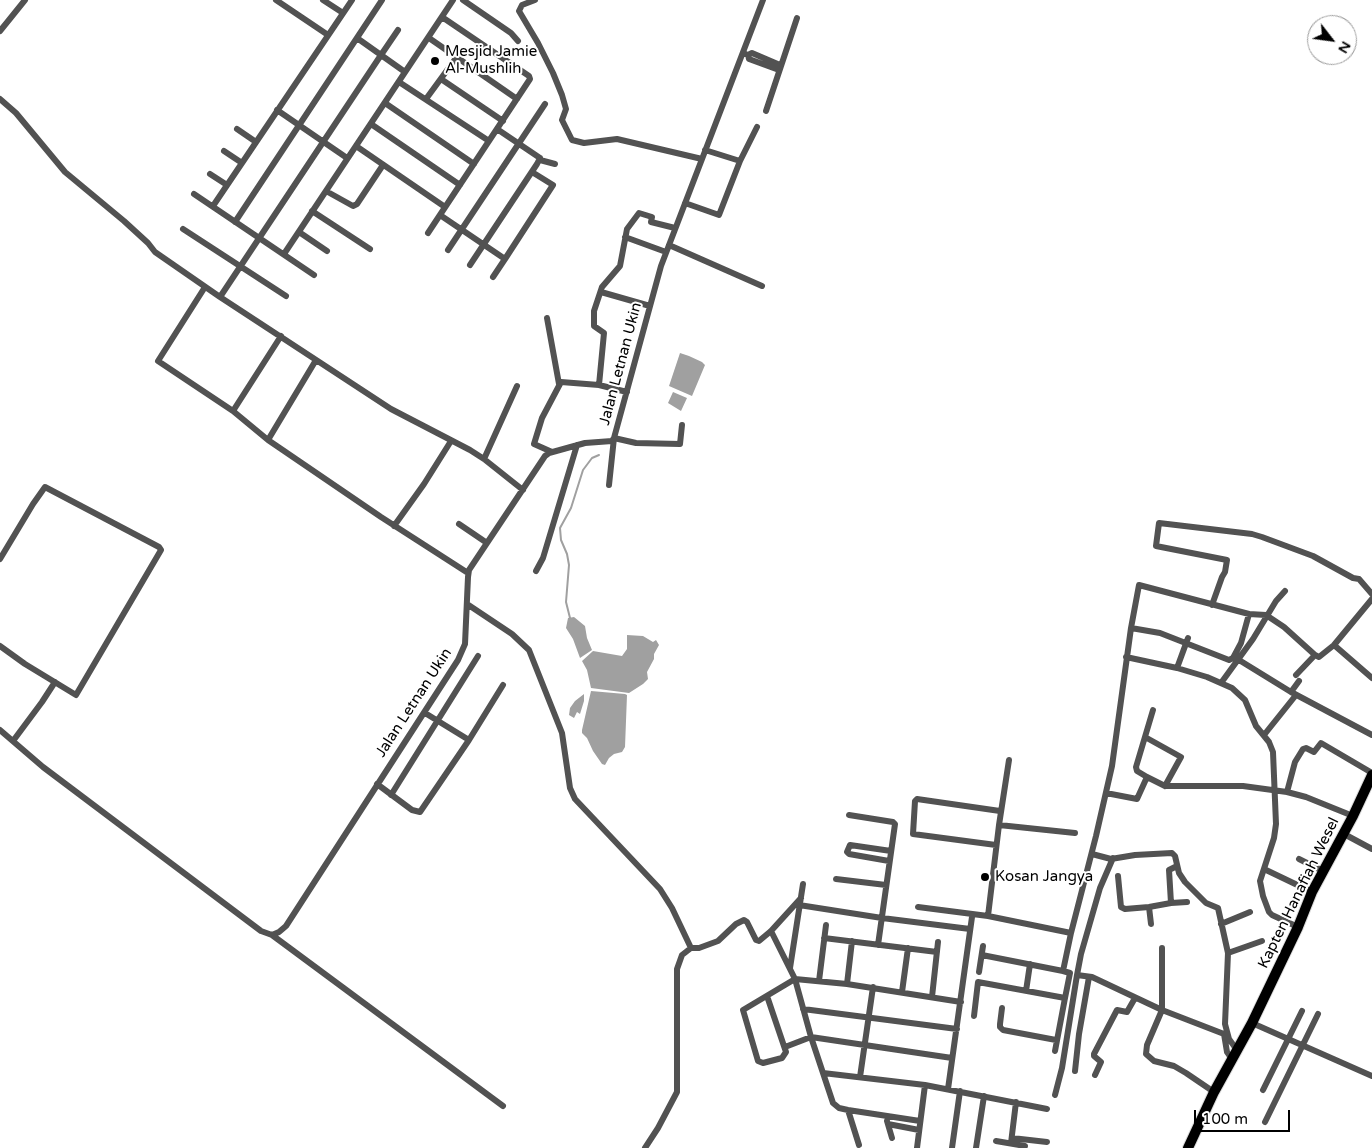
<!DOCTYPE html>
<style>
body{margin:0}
#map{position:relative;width:1372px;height:1148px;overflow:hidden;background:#fff;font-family:"Varela Round",sans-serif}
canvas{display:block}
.north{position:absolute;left:1307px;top:15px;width:50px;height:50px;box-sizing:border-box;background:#fff;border:1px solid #999;border-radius:50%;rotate:120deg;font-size:14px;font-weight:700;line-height:20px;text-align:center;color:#000}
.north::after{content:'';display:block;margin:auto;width:18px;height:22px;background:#000;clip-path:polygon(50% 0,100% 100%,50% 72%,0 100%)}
.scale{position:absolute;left:1194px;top:1110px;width:96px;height:22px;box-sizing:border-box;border:2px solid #000;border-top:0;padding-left:6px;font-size:15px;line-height:18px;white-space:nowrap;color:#000;-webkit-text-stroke:4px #fff;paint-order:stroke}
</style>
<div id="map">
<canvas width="1372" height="1148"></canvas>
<div class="north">N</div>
<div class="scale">100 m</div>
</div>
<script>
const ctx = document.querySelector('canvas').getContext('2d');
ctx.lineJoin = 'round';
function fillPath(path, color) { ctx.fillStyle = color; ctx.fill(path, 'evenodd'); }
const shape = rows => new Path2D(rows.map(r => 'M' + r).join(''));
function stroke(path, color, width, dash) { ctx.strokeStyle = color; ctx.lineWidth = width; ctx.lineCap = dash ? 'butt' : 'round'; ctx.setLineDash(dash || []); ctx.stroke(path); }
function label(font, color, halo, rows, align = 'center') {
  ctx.font = font + ' "Varela Round",sans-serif'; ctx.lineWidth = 4; ctx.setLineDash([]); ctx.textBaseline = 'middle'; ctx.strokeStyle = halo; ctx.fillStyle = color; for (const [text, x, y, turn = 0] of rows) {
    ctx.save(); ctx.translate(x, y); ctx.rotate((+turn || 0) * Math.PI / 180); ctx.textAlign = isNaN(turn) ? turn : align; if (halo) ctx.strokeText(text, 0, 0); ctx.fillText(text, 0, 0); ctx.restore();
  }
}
const water = shape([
 [680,353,689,356,702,362,705,365,692,396,669,386],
 [673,392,687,398,681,411,668,403],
 [574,617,585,626,587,638,592,650,580,658,573,639,566,628,568,618],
 [627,635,643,636,653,642,656,640,659,645,654,654,654,659,647,672,648,679,643,684,629,693,591,688,587,670,582,661,593,651,622,656,627,649],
 [591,691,625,694,627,695,625,747,622,752,614,754,609,758,605,765,602,764,593,751,587,738,582,733,582,730],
 [584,694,584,701,580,714,577,712,574,718,569,715,570,708,575,701]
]);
const stream = shape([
 [570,618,566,602,569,565,567,554,561,540,560,528,571,508,583,470,592,458,599,455]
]);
const minor = shape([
 [276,0,328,35],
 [323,0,343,13],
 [463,0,511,33,518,41],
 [535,0,522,5,519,11,538,43,553,73,562,95,566,109,562,120,572,140,584,143,617,139,702,159],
 [0,31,25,0],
 [357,38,381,55,398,30],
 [429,38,517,99],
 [743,53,748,55,749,59,779,70],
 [748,55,752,53,780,65],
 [441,79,503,121],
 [399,82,489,141],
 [0,99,16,113,65,172,124,221,148,243,155,252,220,297,391,409,470,450,484,459,523,490],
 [426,99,456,58],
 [385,103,474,164],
 [277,110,347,158],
 [766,111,797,18],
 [371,124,460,185],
 [237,129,256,142],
 [356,146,445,207],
 [705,150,740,161],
 [224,151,242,163],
 [540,158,540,160,555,164],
 [210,174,227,185],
 [326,191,353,206,357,204,383,165],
 [194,194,314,275],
 [685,203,719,215,740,161,757,127],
 [213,206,352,0],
 [312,211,370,249],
 [440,215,505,259,553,185,532,172],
 [235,222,382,0],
 [183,229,286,296],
 [299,232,327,251],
 [428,233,530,79,529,76,442,17],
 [625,237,666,252],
 [669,245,762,286],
 [448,250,545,104],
 [284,254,453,0],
 [470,265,537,164,540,158,497,129],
 [493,277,505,259],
 [205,287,158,361,233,411,268,440,381,517,468,573],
 [601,292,650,306],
 [220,297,381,55,405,72],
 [547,318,559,384],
 [599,385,604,333,594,326,594,311,602,287,620,266,627,229,639,213,652,217,651,222,675,228],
 [233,411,281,336],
 [268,440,316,360],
 [552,452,534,444,542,418,561,382,599,385,627,392],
 [484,459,517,386],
 [609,485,614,438,636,443,680,444,682,425],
 [459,524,487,543],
 [394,526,424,484,451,441],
 [0,559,33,504,45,487,159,547,161,550,76,695,25,664,0,646],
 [536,571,543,558,577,445],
 [467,604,512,634,529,650,562,733,570,788,575,799,660,889,672,908,691,948,682,955,677,969,677,1092,658,1128,645,1148],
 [1212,605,1222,577,1225,572,1227,560,1156,546,1159,523,1252,534,1262,537,1313,556,1353,578,1359,579,1372,594],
 [1131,628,1160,633,1229,660,1233,658,1241,643,1249,614],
 [1334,645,1372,678],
 [1126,657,1177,668,1207,677,1232,688,1245,700,1256,726,1269,742,1273,752,1276,824,1274,838,1260,881,1263,896,1269,912,1272,915,1298,927],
 [1239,660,1291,692,1372,735],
 [1177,668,1188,638],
 [1296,675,1315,655],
 [1221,683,1253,639,1276,601,1285,591],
 [1291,692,1299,681],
 [1153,710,1136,767,1137,771,1147,777,1165,786,1243,786,1287,792,1306,797,1353,816],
 [425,713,469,740],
 [0,730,43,767,261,931,272,935,279,932,286,926,458,660,465,644,468,577,469,570,545,456,549,453,585,443,612,441,614,438,661,266,763,0],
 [1264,735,1296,695],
 [1145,737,1181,757,1165,786],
 [13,741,42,702,55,682],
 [377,784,412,810,420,812,469,740,503,685],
 [1287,792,1295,762,1303,749,1306,748,1314,752,1321,743,1372,773],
 [1106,793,1137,799,1147,777],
 [391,795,478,656],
 [849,815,893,822,895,824,878,945],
 [999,825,1009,760],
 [1075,833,999,825,988,916,1071,933,1096,836,1112,766,1131,628,1139,585,1249,614,1266,615,1284,627,1315,655,1319,657,1334,645,1372,599],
 [1344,834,1372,849],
 [996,845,913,834,915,801,917,799,1000,811],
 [1092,854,1111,859,1135,855,1172,853,1175,856,1179,873,1185,882,1206,903,1218,908,1228,953,1225,1024,1229,1039,1237,1050],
 [1299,859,1323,871],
 [889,861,849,854,847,852,850,845,891,851],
 [1264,869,1312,892],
 [1118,876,1121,907,1125,909,1149,907,1171,903,1169,870,1177,866],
 [836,879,886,885],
 [1171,903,1187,902],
 [799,905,882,918,970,929],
 [918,907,988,916],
 [1149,907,1151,924],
 [1221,924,1250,912],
 [771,931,795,979,811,1037,833,1103,839,1108,848,1110,920,1121],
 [272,935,503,1106],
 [824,938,937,952],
 [691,948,699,948,718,941,736,924,744,920,747,922,756,940,759,941,771,931,801,898],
 [1162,948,1162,1010,1147,1045,1146,1054,1154,1061,1174,1066,1186,1073,1214,1092],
 [1228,953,1262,941],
 [982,955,1063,971,1071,933],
 [790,968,803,884],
 [979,972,983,946],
 [1077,975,1081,954,1100,888,1113,858],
 [819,981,826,925],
 [847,984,852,941],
 [1026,991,1030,964],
 [902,992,908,948],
 [767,996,786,1052,782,1058,763,1063,758,1061,743,1010,795,979,847,984,961,1002],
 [932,997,938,942],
 [1002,1008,1000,1024,1000,1027,1003,1030,1056,1040],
 [803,1009,957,1029],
 [974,1016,978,982,1065,998,1070,973,1063,971],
 [1252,1023,1372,1076],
 [785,1047,811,1037,952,1058],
 [1055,1051,1065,998],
 [1075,1071,1079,1034,1089,977],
 [823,1073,925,1085,1047,1109],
 [1095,1075,1101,1062,1094,1056,1094,1054,1117,1010,1127,1012,1135,998],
 [860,1077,873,987],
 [948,1089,972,917],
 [1263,1090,1302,1011],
 [1055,1095,1062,1068,1077,975,1092,977,1162,1010,1224,1034,1227,1052,1232,1059],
 [848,1110,859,1145],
 [887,1121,892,1138],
 [1265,1122,1318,1014],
 [888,1124,919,1130],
 [1012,1138,1047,1142],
 [996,1141,1025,1146],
 [1011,1143,1016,1102],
 [917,1148,925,1085],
 [952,1148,960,1091],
 [976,1148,984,1096]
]);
const primary = shape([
 [1188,1148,1214,1092,1252,1023,1298,927,1312,892,1353,816,1372,775]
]);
const markers = [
 [435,61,5,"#000"],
 [985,877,5,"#000"]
];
const poiNames = [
 ["Mesjid Jamie",445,52],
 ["Al-Mushlih",445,69],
 ["Kosan Jangya",995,877]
];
const streetNames = [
 ["Jalan Letnan Ukin",621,364,-75],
 ["Jalan Letnan Ukin",414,703,-57],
 ["Kapten Hanafiah Wesel",1299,893,-64]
];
fillPath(water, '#a0a0a0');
stroke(stream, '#a0a0a0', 2);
stroke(primary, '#dbdbdb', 12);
stroke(minor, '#525252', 6);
stroke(primary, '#000', 10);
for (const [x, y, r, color] of markers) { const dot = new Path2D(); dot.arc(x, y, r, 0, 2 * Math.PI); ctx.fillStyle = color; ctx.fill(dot); stroke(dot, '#fff', 2); }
label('15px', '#000', '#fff', poiNames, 'left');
label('15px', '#000', '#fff', streetNames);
</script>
